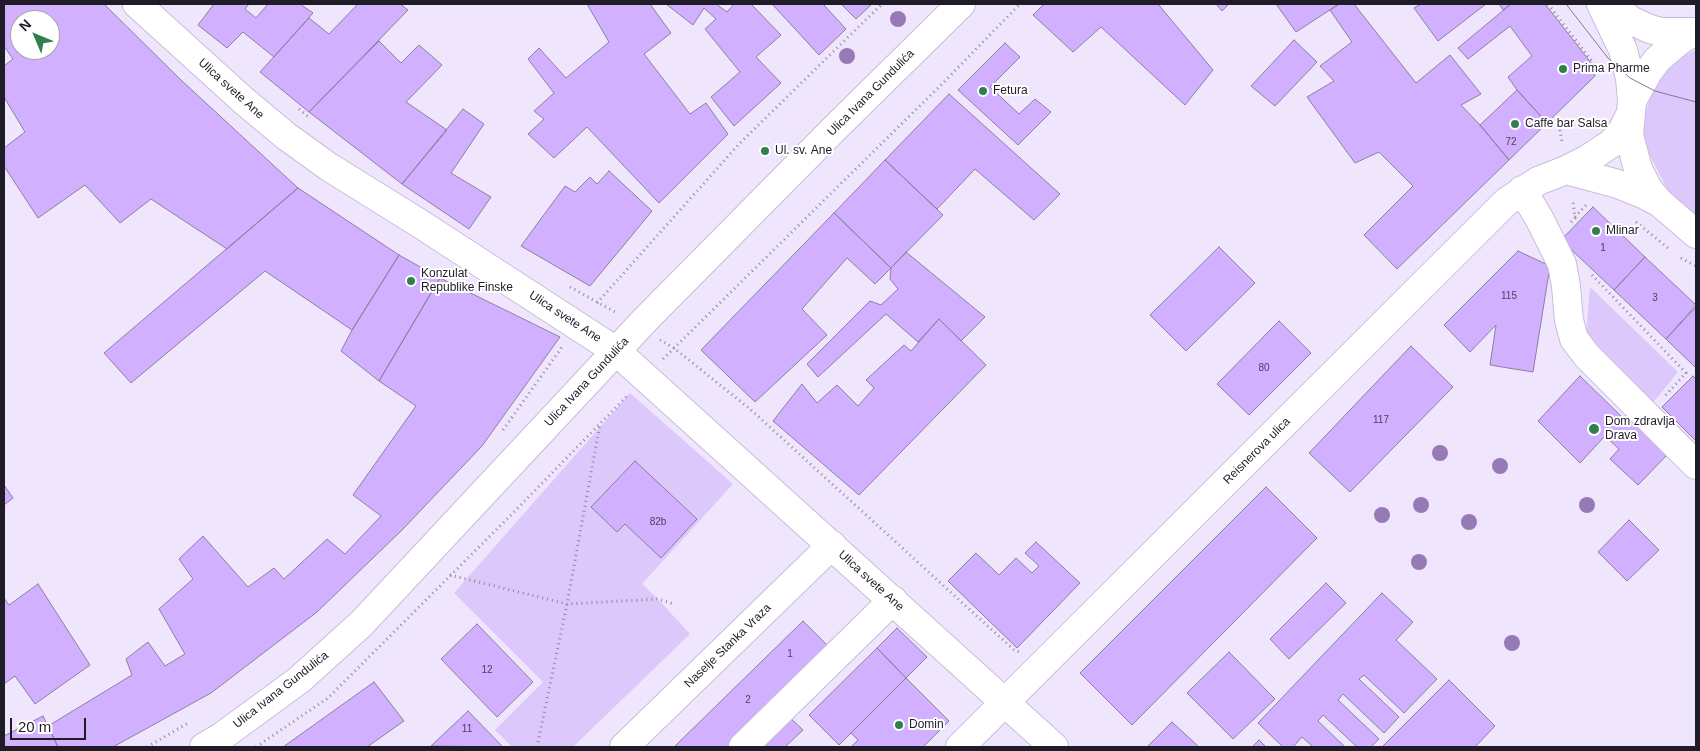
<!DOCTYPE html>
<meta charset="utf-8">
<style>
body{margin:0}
#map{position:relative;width:1700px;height:751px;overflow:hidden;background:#efe6fe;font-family:Helvetica,sans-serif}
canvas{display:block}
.frame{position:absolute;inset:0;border:5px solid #201c27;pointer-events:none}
.north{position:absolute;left:10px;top:10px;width:50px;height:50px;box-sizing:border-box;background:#fff;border:1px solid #a6a4a9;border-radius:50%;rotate:315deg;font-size:14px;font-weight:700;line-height:20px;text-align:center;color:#201c27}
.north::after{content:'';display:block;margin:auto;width:18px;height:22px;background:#317f4f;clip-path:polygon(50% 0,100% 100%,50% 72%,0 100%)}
.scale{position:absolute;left:10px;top:718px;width:76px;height:22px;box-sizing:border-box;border:2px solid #201c27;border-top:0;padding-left:6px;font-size:15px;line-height:18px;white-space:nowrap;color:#201c27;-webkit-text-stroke:4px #fff;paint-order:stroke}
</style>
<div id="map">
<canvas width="1700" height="751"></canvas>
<div class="frame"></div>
<div class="north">N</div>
<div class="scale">20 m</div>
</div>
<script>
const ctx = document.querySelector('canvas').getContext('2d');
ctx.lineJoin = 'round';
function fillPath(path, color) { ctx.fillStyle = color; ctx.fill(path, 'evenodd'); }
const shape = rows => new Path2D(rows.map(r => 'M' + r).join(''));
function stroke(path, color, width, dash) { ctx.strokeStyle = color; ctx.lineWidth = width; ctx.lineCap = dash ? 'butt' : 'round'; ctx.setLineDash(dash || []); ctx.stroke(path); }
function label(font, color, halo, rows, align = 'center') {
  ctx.font = font + ' Helvetica,sans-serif'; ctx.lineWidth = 4; ctx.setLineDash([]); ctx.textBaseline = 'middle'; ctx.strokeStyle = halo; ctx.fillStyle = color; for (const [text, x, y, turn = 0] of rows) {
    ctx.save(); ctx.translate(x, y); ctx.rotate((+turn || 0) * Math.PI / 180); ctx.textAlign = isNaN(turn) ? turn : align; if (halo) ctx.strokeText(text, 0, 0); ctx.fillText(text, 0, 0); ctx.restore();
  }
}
const green = shape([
 [1696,50,1696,217,1680,204,1666,187,1646,148,1642,127,1652,90,1666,72,1683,56],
 [1590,287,1678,372,1651,405,1600,357,1586,335],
 [630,393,733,484,642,584,658,599,690,634,573,747,512,747,495,730,543,682,454,593]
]);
const building = shape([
 [4,4,104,4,181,80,298,188,227,249,151,199,120,223,85,185,38,218,4,166,4,148,25,132,4,97,4,66,13,59,4,46,4,4],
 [20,20,50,20,50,50,20,50,20,20],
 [214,4,249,4,245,9,256,18,268,4,300,4,313,13,274,57,243,32,227,48,198,25,214,4],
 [358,4,400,4,408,10,309,112,260,72,309,18,329,34,358,4],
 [587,4,650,4,671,33,644,54,690,114,706,103,728,134,659,203,587,127,554,158,528,134,544,119,534,111,554,93,528,59,539,48,566,78,609,42,587,4],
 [666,4,716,4,727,12,734,4,751,4,781,35,756,57,781,83,734,126,711,97,740,72,705,29,716,19,704,8,693,25,666,4],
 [772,4,823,4,846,29,819,55,772,4],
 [841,4,872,4,856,19,841,4],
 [1044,4,1158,4,1213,70,1185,105,1101,27,1073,52,1033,15,1044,4],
 [1216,4,1229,4,1222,11,1216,4],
 [1276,4,1339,4,1296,32,1276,4],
 [1339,4,1354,4,1416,83,1450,55,1481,94,1461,105,1480,125,1509,160,1397,269,1364,235,1413,186,1379,152,1355,163,1307,97,1334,81,1320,66,1352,42,1330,10,1339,4],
 [1421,4,1486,4,1438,41,1414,8,1421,4],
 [1499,4,1511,4,1503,10,1499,4],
 [1511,4,1545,4,1592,64,1595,76,1547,123,1517,90,1508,77,1532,56,1510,26,1468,59,1458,48,1511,4],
 [1294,40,1317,62,1275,106,1251,86,1294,40],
 [379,41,401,63,419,45,442,65,406,102,447,130,402,184,309,112,379,41],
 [1005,43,1020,57,990,87,1019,114,1035,99,1051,112,1018,145,958,90,1005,43],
 [1517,90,1547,123,1509,160,1480,125,1517,90],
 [949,94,1060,194,1034,220,975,169,937,209,885,160,949,94],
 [463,109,484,124,451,173,491,197,469,229,402,184,463,109],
 [885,160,943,215,891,268,834,213,885,160],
 [609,171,652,211,590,286,521,246,565,186,575,192,590,177,597,184,609,171],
 [298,188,399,255,352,330,265,271,131,383,104,353,298,188],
 [1593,207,1645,257,1614,290,1561,240,1593,207],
 [834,213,891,268,875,284,847,258,802,309,827,335,755,402,701,350,834,213],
 [1219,247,1255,283,1186,351,1150,315,1219,247],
 [1518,251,1550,266,1533,372,1490,365,1496,325,1470,352,1444,325,1518,251],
 [906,252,985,317,961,341,939,319,918,342,886,314,818,377,807,364,870,301,881,305,898,289,890,279,891,268,906,252],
 [399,255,440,278,379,381,341,351,352,330,399,255],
 [1645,257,1696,305,1666,339,1614,290,1645,257],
 [440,278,560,337,482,446,402,530,317,612,211,693,113,747,58,747,48,726,132,675,126,659,148,642,165,666,185,654,159,609,193,579,179,559,203,536,248,587,274,568,284,579,327,539,345,554,381,516,353,495,416,406,379,381,440,278],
 [1696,307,1696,368,1666,339,1696,307],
 [939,319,986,365,859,495,773,421,802,384,817,403,837,385,858,406,874,388,866,380,904,345,911,351,939,319],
 [1279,321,1311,353,1249,415,1217,384,1279,321],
 [1411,346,1453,387,1350,492,1309,453,1411,346],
 [1580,376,1623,418,1627,414,1668,454,1638,485,1610,459,1619,449,1605,436,1580,463,1538,421,1580,376],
 [1693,376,1696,379,1696,441,1662,407,1693,376],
 [635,461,697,519,661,558,625,524,617,532,591,507,635,461],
 [4,485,13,498,4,505,4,485],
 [1266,487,1317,538,1132,725,1080,673,1266,487],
 [1629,520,1659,550,1627,581,1598,552,1629,520],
 [1036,542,1080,583,1017,648,948,581,976,553,999,575,1016,558,1032,573,1039,566,1025,553,1036,542],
 [1326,583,1346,603,1289,659,1270,639,1326,583],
 [38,584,90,665,35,704,15,676,4,684,4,598,9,605,38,584],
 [1382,593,1413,622,1396,640,1437,679,1404,713,1364,675,1359,679,1399,717,1384,733,1343,694,1338,700,1379,739,1371,747,1357,747,1323,715,1318,721,1345,747,1313,747,1302,737,1293,747,1283,747,1258,723,1382,593],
 [803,621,829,647,727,747,674,747,803,621],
 [477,624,533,682,497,717,441,659,477,624],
 [897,628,927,657,906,678,877,648,897,628],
 [877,648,906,678,839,745,809,715,877,648],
 [1229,652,1275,699,1233,739,1187,693,1229,652],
 [906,678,949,721,923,747,851,747,858,740,851,733,906,678],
 [1449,680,1495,726,1475,747,1382,747,1449,680],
 [374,682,404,721,367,747,283,747,374,682],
 [468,711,503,747,431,746,468,711],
 [786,714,803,730,785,747,752,747,786,714],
 [43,716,58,747,4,747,4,736,43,716],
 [1172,722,1199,747,1147,747,1172,722],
 [1259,740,1266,747,1252,747,1259,740]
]);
const path = shape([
 [1548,4,1601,73],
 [299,109,310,118],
 [1559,125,1562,142],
 [1575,217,1588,203],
 [1571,222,1575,218,1573,200],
 [1636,222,1668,248],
 [1681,258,1696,266],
 [1592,275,1686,373,1664,397],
 [570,287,617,313],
 [597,303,739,144,882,4],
 [660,340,674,348,750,409,1014,650,1019,652],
 [663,359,942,84,1020,4],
 [503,430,562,347],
 [450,575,567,604,658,599,674,604],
 [147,747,190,722],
 [256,747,328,698,511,515,627,396],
 [537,747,567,604,600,424]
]);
const minor = shape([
 [137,4,244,101,286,136,329,167,419,223,616,351,1054,747],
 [1566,170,1618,184,1643,194,1660,203],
 [1522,190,1539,218,1562,264,1566,286,1569,320,1574,339,1587,356,1696,465],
 [624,747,832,545],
 [743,747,893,600],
 [960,747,1506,202,1538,181,1566,170,1588,159,1612,143,1622,131,1629,117]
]);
const major = shape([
 [1601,4,1623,50,1630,78,1632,101],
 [1609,4,1632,21,1650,29,1661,32,1696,32],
 [1696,32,1683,38,1672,47,1657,60,1648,72,1632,101,1629,135,1638,169,1648,189,1660,203,1696,234],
 [204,747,221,737,299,680,361,624,646,319,836,127,961,4]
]);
const tram = shape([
 [1566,4,1608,58,1630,78,1655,91,1696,102]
]);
const trees = [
 [898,19],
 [847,56],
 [1440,453],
 [1500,466],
 [1421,505],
 [1587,505],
 [1382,515],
 [1469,522],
 [1419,562],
 [1512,643]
];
const markers = [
 [1563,69,5,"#317f4f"],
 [983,91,5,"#317f4f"],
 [1515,124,5,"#317f4f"],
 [765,151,5,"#317f4f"],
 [1596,231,5,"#317f4f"],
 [411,281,5,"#317f4f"],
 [1594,429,6,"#317f4f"],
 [899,725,5,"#317f4f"]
];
const numberNames = [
 ["72",1511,142],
 ["1",1603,248],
 ["115",1509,296],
 ["3",1655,298],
 ["80",1264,368],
 ["117",1381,420],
 ["82b",658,522],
 ["1",790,654],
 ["12",487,670],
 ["2",748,700],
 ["11",467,729]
];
const poiNames = [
 ["Prima Pharme",1573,69],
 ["Fetura",993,91],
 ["Caffe bar Salsa",1525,124],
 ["Ul. sv. Ane",775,151],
 ["Mlinar",1606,231],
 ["Konzulat",421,274],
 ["Republike Finske",421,288],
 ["Dom zdravlja",1605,422],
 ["Drava",1605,436],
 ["Domin",909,725]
];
const streetNames = [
 ["Ulica svete Ane",231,89,42],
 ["Ulica Ivana Gundulića",871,93,-45],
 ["Ulica svete Ane",565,317,33],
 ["Ulica Ivana Gundulića",587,382,-47],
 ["Reisnerova ulica",1257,451,-45],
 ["Ulica svete Ane",871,581,42],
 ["Naselje Stanka Vraza",728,646,-44],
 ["Ulica Ivana Gundulića",281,690,-38]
];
fillPath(green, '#dcc8fb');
fillPath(building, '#d1b0ff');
stroke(building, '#8b809c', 1);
stroke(minor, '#c8bcda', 30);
stroke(major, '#c8bcda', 30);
stroke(path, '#8f889a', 3, [1, 4]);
stroke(minor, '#fff', 28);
stroke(major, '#fff', 28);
stroke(tram, '#827c8d', 1);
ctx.fillStyle = '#9679b5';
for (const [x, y] of trees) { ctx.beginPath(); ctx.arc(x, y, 8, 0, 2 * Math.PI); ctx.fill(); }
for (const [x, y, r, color] of markers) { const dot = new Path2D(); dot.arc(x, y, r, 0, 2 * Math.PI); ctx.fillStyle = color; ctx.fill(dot); stroke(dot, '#fff', 2); }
label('10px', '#4c415d', null, numberNames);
label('12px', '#201c27', '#fff', poiNames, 'left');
label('12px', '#201c27', '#fff', streetNames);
</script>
